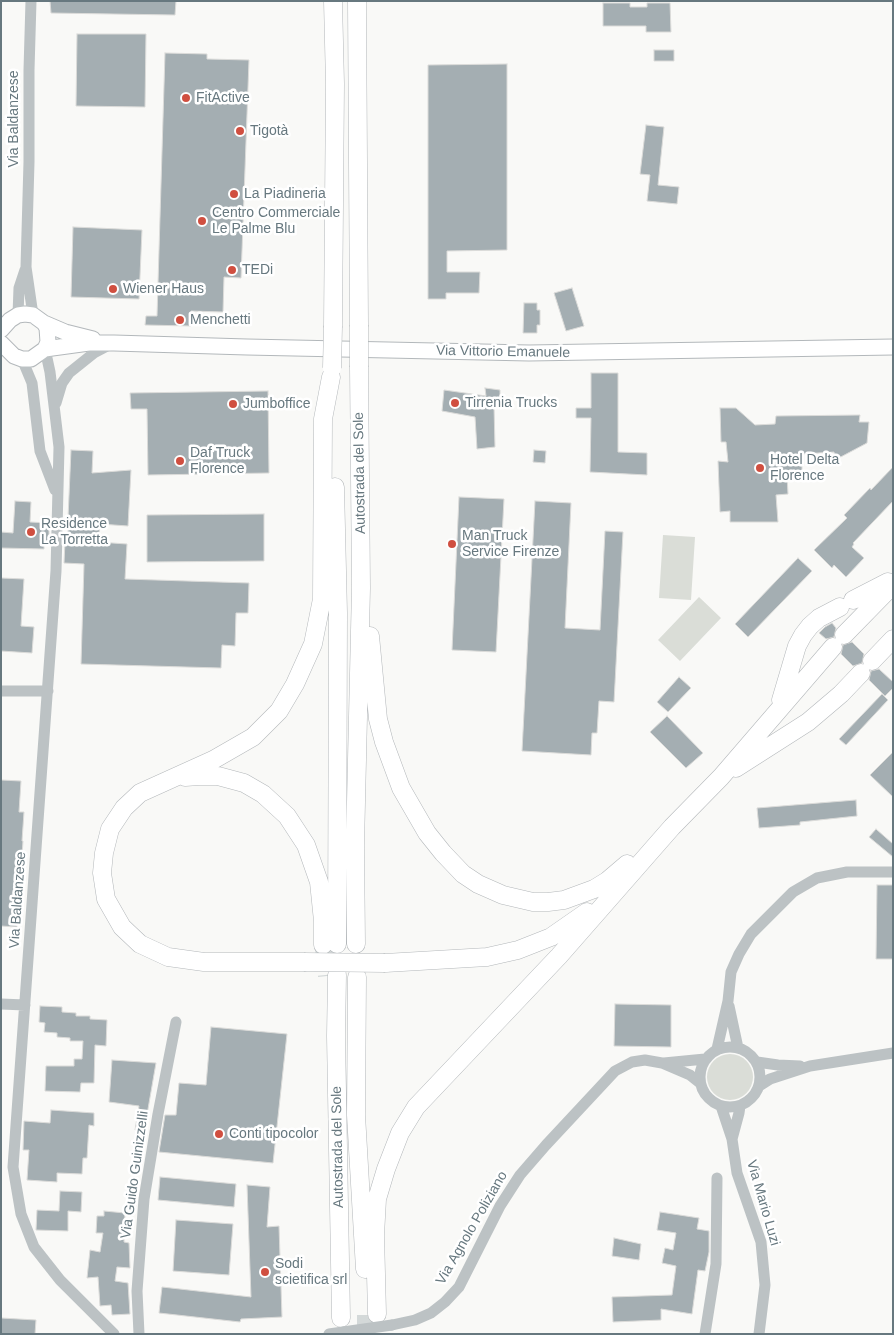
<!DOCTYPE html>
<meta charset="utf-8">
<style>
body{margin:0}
#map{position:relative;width:894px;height:1335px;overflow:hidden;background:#f9f9f7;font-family:Arial,sans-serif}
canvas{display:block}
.frame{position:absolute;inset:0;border:2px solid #67787f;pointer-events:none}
</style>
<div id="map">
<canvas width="894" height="1335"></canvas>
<div class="frame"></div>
</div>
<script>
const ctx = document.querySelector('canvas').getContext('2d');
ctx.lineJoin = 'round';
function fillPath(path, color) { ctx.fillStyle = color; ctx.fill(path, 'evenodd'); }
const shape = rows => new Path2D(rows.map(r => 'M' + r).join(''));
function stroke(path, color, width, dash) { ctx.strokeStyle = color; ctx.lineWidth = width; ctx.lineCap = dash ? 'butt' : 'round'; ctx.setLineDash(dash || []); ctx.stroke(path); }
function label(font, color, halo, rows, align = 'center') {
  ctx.font = font + ' Arial,sans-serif'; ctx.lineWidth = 5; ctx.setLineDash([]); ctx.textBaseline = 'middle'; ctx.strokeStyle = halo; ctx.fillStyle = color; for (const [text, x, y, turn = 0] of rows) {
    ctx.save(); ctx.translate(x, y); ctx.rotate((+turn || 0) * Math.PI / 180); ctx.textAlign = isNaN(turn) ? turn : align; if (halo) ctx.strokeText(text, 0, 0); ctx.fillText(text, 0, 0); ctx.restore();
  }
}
const green = shape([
 [663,535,695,537,691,600,659,598],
 [699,597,721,618,680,661,658,640],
 '707 1077a23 23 0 1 1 46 0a23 23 0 1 1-46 0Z'
]);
const building = shape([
 [50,1,176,1,175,15,51,13,50,1],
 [603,3,630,3,630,7,647,7,647,3,670,3,671,32,646,32,646,26,603,26,603,3],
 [77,34,146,34,145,107,76,106,77,34],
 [654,50,674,50,674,61,654,61,654,50],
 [165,53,207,54,207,59,249,60,241,278,224,277,223,312,191,311,191,326,145,325,146,316,157,316,165,53],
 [507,64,507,250,447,251,447,272,480,272,479,293,446,293,446,299,428,299,428,65,507,64],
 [646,125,664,127,658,185,679,187,677,204,647,201,650,175,640,174,646,125],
 [73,227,142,230,139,299,71,297,73,227],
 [572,288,584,326,566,331,554,293,572,288],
 [524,303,537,303,537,310,540,310,540,325,537,325,537,333,523,333,524,303],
 [591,373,618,373,618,452,647,453,647,475,590,472,591,418,576,418,576,408,591,408,591,373],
 [485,388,500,390,500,406,494,406,495,447,477,449,475,417,442,411,444,390,486,396,485,388],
 [268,391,269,473,148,475,147,409,131,409,130,393,268,391],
 [720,408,736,408,755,425,775,424,776,416,860,415,859,422,869,422,867,443,835,460,834,452,802,454,802,476,787,475,788,494,776,495,778,522,730,522,730,511,720,512,718,461,728,462,726,442,721,442,720,408],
 [71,450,93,451,92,473,131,470,128,526,100,524,98,542,127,544,125,579,249,583,248,613,236,613,235,646,222,645,221,668,81,664,84,564,64,563,65,541,67,541,71,450],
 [534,450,546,451,545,463,533,462,534,450],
 [893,467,893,501,853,543,854,544,852,547,864,558,846,577,834,565,832,568,814,550,847,518,844,515,870,488,871,490,893,467],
 [459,497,504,499,496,652,452,650,459,497],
 [15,501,31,502,30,522,49,523,49,541,44,541,44,549,1,548,1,532,13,533,15,501],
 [535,501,571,503,565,628,600,630,605,531,623,532,614,702,599,701,597,733,592,733,591,755,522,751,535,501],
 [264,514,264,561,147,562,147,515,264,514],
 [798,558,812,571,748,637,735,624,798,558],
 [1,578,24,579,21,626,34,627,32,653,1,651,1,578],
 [832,623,836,628,834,637,826,639,819,633,825,627,832,623],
 [852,642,864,654,862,663,853,666,841,654,843,645,852,642],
 [879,669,893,682,893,688,885,696,869,680,871,671,879,669],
 [679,677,691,688,668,712,657,702,679,677],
 [882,694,888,700,846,745,839,739,882,694],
 [667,716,703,753,686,768,650,732,667,716],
 [893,752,893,797,870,775,893,752],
 [1,780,21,781,19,812,24,812,22,841,23,841,17,927,1,926,1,780],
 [856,800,857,816,800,822,800,825,759,828,757,808,856,800],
 [876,829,893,844,893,857,869,837,876,829],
 [877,885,893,885,893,959,876,959,877,885],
 [615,1004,671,1005,671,1047,614,1046,615,1004],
 [40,1006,62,1007,62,1012,76,1013,76,1016,90,1016,90,1019,107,1020,106,1046,95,1045,94,1083,81,1083,80,1092,45,1091,46,1066,74,1066,74,1059,82,1059,83,1041,70,1041,70,1038,57,1037,57,1033,44,1032,45,1023,39,1022,40,1006],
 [211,1027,287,1034,273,1163,159,1152,165,1115,176,1115,179,1083,206,1085,211,1027],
 [112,1060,156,1063,144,1132,135,1130,139,1106,109,1102,112,1060],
 [51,1110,94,1113,94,1126,89,1125,87,1158,83,1158,82,1174,57,1173,57,1182,27,1180,29,1150,23,1150,24,1121,50,1123,51,1110],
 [160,1177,236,1184,234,1207,158,1200,160,1177],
 [247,1185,270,1187,267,1227,279,1226,282,1317,241,1319,240,1322,159,1313,162,1287,251,1297,247,1185],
 [60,1191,82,1192,81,1212,68,1211,68,1231,36,1230,37,1210,59,1211,60,1191],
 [104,1211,125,1213,124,1242,129,1243,130,1268,117,1267,115,1281,128,1283,130,1314,112,1315,111,1305,100,1306,98,1277,87,1278,90,1250,100,1252,103,1233,96,1233,97,1216,104,1216,104,1211],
 [660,1212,699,1218,697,1229,709,1231,709,1252,705,1271,698,1270,692,1314,661,1309,661,1320,613,1322,612,1297,672,1295,676,1266,662,1263,665,1248,673,1250,676,1233,657,1230,660,1212],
 [176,1220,233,1224,229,1275,173,1271,176,1220],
 [614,1238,641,1244,639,1260,612,1256,614,1238],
 [1,1318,36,1320,35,1334,1,1334,1,1318]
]);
const highwayTunnel = shape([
 [324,948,327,976],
 [366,1315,366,1334]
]);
const minor = shape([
 [31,1,29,70,29,162,26,267,33,315],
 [18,315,19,288,25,270],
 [45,349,50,372,59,447,56,571,13,1167,21,1214,34,1247,60,1280,114,1334],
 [22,359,32,383,40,451,55,490],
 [56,403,62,383,69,373,94,353,111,344],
 [1,691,48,691],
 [1,1004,25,1005],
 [729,1006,738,1048],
 '700 1077a30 30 0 1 1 60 0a30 30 0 1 1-60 0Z',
 [717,1049,728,1001,731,972,739,954,751,934,793,892,817,878,847,872,893,872],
 [757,1062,778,1065,800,1066],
 [664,1063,705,1059],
 [759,1086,770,1079,810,1066,893,1053],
 [721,1106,732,1139,737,1173,761,1242,765,1285,759,1334],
 [732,1139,739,1113,740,1106],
 [392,1325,415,1320,431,1313,445,1302,459,1287,500,1206,520,1175,546,1145,615,1071,632,1062,645,1060,662,1063,690,1075,700,1083],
 [139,1334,137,1291,144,1199,158,1114,176,1022],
 [705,1334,716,1264,717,1178]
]);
const major = shape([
 [1,330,10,320,18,315,25,314,33,315,44,323,65,332,93,339],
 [1,343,14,356,22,359,31,359,45,349,48,342,47,328,44,323],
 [45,349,89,343,114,343,247,347,529,353,893,347]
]);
const highway = shape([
 [333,1,335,84,333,326],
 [357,1,359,325],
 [335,487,338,613,337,944],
 [853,600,888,582],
 [844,635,893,585],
 [370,636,378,719,384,742,401,788,427,833,443,853,463,874,478,884,503,895,533,902,548,902,564,900,594,889,607,881,627,864],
 [872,661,893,639],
 [781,700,797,646,803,635,810,626,819,618,840,607],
 [736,768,808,722,841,694,861,673],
 [185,777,199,776,218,776,244,783,263,794,287,816,306,845,319,882,323,921,323,945],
 [356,944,355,845,361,588,359,367],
 [304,962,204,962,168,957,140,944,122,927,106,899,102,873,104,853,110,829,124,808,140,793,213,760,253,737,279,711,295,684,313,644,322,599,323,419,331,377],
 [385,963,487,957,518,950,551,937,587,912],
 [337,975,336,1036,341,1318],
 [357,977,356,1115,365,1269],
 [377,1314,375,1235,377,1199,386,1169,400,1133,416,1107,559,956,672,827,721,777,833,647]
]);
const minorBridge = shape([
 [329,1334,392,1325]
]);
const highwayBridge = shape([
 [359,325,359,367],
 [332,368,333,326],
 [304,962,385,963]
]);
const markers = [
 [186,98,5,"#d04f40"],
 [240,131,5,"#d04f40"],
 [234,194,5,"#d04f40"],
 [202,221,5,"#d04f40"],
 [232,270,5,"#d04f40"],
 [113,289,5,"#d04f40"],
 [180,320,5,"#d04f40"],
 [455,403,5,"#d04f40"],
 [233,404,5,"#d04f40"],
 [180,461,5,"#d04f40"],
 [760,468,5,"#d04f40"],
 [31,532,5,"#d04f40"],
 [452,544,5,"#d04f40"],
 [219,1134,5,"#d04f40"],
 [265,1272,5,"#d04f40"]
];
const poiNames = [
 ["FitActive",196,98],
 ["Tigotà",250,131],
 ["La Piadineria",244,194],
 ["Centro Commerciale",212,213],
 ["Le Palme Blu",212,229],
 ["TEDi",242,270],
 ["Wiener Haus",123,289],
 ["Menchetti",190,320],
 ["Tirrenia Trucks",465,403],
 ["Jumboffice",243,404],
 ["Daf Truck",190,453],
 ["Florence",190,469],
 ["Hotel Delta",770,460],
 ["Florence",770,476],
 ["Residence",41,524],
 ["La Torretta",41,540],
 ["Man Truck",462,536],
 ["Service Firenze",462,552],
 ["Conti tipocolor",229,1134],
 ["Sodi",275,1264],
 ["scietifica srl",275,1280]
];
const streetNames = [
 ["Via Baldanzese",14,119,-90],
 ["Via Vittorio Emanuele",503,352,1],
 ["Autostrada del Sole",360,473,-91],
 ["Via Baldanzese",18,900,-86],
 ["Autostrada del Sole",338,1147,-91],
 ["Via Guido Guinizzelli",135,1175,-82],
 ["Via Mario Luzi",763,1203,74],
 ["Via Agnolo Poliziano",472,1228,-60]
];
fillPath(green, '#daddd7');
fillPath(building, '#a4aeb2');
stroke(building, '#dbdbd9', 1);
stroke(highwayTunnel, '#d4d9d9', 18, [18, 9]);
stroke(major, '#b3b8bb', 17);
stroke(highway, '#b3b7ba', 19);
stroke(minor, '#bcc2c4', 11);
stroke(major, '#fff', 15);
stroke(highway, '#fff', 18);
stroke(highwayBridge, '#b3b7ba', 19, []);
stroke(minorBridge, '#bcc2c4', 11);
stroke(highwayBridge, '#fff', 18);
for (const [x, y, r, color] of markers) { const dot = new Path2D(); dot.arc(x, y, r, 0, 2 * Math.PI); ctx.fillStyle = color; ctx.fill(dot); stroke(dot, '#fff', 2); }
label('14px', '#67787f', '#fff', poiNames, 'left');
label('14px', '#67787f', '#fff', streetNames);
</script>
